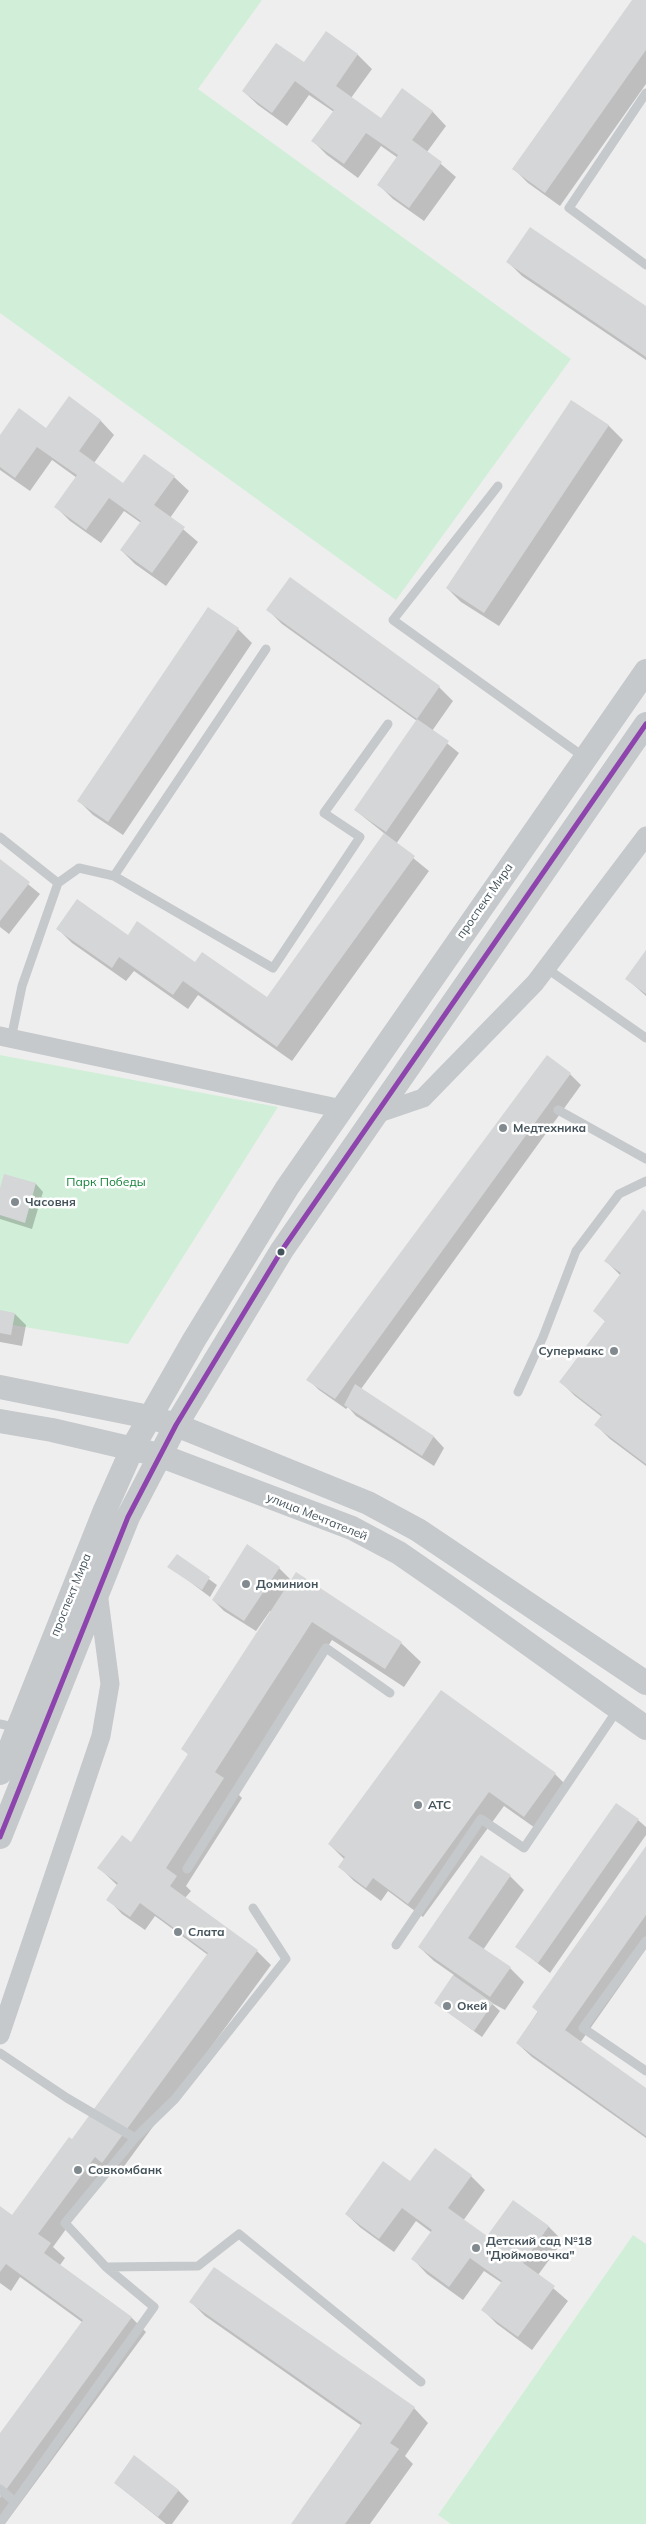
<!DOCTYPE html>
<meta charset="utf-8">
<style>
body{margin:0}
canvas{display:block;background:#efeeee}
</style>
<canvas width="646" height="2524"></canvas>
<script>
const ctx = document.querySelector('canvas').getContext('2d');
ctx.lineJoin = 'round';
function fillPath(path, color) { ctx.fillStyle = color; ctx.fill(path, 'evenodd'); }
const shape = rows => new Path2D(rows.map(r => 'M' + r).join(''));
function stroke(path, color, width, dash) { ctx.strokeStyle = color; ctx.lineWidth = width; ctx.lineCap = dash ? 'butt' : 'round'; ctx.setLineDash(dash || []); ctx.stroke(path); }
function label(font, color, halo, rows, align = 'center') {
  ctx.font = font + ' Mulish,sans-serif'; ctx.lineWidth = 5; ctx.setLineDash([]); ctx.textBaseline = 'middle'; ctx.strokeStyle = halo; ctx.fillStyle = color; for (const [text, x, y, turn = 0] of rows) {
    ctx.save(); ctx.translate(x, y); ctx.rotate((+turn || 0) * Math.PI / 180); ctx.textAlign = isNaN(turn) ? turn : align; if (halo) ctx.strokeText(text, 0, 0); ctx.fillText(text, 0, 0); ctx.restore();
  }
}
const green = shape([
 [0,0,262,0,198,89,571,359,396,600,0,313],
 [0,1055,278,1107,128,1344,0,1323],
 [633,2235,646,2244,646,2524,451,2524,438,2515]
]);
const shadow = shape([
 [633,0,646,0,646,84,560,206,528,183,514,169],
 [326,33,358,55,372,69,351,98,381,119,432,111,446,126,427,152,456,177,424,221,393,199,379,185,398,158,381,146,358,178,327,155,313,141,334,112,309,95,287,126,258,105,243,91,304,64],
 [508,262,646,307,646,360,522,276],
 [572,401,609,426,623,440,499,626,461,602,447,588],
 [100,420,114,435,94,463,124,485,145,455,174,477,189,491,170,518,198,542,166,586,135,564,121,550,141,523,124,511,101,543,70,521,56,507,77,478,52,460,30,491,0,470,0,437],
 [208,609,238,629,252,643,123,835,93,815,79,801],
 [268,610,439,687,453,701,432,731,459,753,396,844,429,871,292,1061,198,995,188,1009,134,971,126,981,72,943,58,929,128,936,195,963,267,998,385,834,355,810,417,721,282,624],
 [0,861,40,894,9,934,0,927],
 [646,952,646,996,627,979],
 [570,1074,581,1085,361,1389,434,1437,444,1448,434,1466,356,1416,348,1407,346,1409,319,1390,308,1379],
 [5,1175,36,1184,43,1192,32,1229,0,1219,0,1193],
 [646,1214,646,1466,610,1439,596,1425,602,1417,575,1396,561,1382,606,1322,594,1311,621,1276,606,1261],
 [0,1311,15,1314,26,1325,22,1346,0,1342],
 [248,1546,279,1568,292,1581,401,1643,421,1662,404,1687,332,1640,234,1790,242,1798,186,1886,191,1891,185,1898,257,1951,271,1965,117,2176,109,2170,53,2247,65,2258,60,2265,132,2318,146,2332,5,2524,0,2524,0,2435,82,2322,20,2277,11,2291,0,2283,0,2207,13,2216,72,2140,208,1955,155,1916,145,1930,122,1914,108,1899,118,1886,99,1868,131,1844,189,1755,183,1749,272,1612,270,1611,256,1631,224,1611,213,1600],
 [177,1556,217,1585,210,1597,169,1566],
 [441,1691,555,1774,569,1788,538,1830,504,1806,423,1917,388,1891,381,1901,354,1881,340,1867,345,1860,329,1844],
 [638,1820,646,1827,646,1835,550,1973,517,1947],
 [646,1848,646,1949,580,2043,646,2089,646,2138,532,2057,517,2043],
 [510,1876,524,1890,483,1950,510,1968,524,1982,505,2010,490,2002,500,2011,482,2037,435,2003,454,1975,434,1961,419,1947],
 [471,2176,485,2190,463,2221,487,2238,514,2202,549,2227,563,2241,538,2275,568,2301,532,2350,497,2324,483,2310,502,2283,484,2271,463,2300,427,2274,413,2259,432,2233,416,2221,394,2252,361,2228,346,2214,411,2183],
 [214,2269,414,2408,428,2423,405,2456,413,2464,370,2524,293,2524,362,2426,205,2316,191,2302],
 [115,2483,178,2490,189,2501,172,2524,166,2524]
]);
const building = shape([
 [632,0,646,0,646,50,545,193,512,169],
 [326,31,358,54,336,86,381,118,402,88,433,111,412,140,442,162,409,208,377,185,398,155,366,133,344,164,311,141,334,110,295,81,272,113,242,91,276,43,304,62],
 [530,227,646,306,646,357,506,262],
 [69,396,101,420,79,451,123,483,144,454,175,476,154,505,185,527,152,573,120,550,141,521,109,498,86,530,54,507,77,475,37,447,15,478,0,467,0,435,19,408,46,428],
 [571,400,609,425,484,613,446,588],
 [290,577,440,686,417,719,449,741,386,832,354,810,417,719,266,610],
 [208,607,239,628,108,822,77,801],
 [384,833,415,856,277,1047,183,981,173,995,119,957,112,968,56,929,77,899,128,935,137,921,195,962,202,952,267,997],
 [0,859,30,882,0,921],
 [646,950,646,994,625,979],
 [547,1055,571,1073,335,1399,306,1380],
 [4,1174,36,1183,25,1223,0,1215,0,1188],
 [643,1209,646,1212,646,1464,594,1425,602,1415,559,1382,605,1321,593,1311,621,1273,604,1261],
 [0,1310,15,1313,11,1335,0,1333],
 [355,1384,434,1436,422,1456,344,1405],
 [247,1544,280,1567,244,1621,212,1600],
 [177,1554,210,1577,202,1590,167,1567],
 [296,1572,402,1642,385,1669,312,1622,215,1772,224,1778,166,1868,177,1876,170,1886,258,1950,102,2163,95,2157,38,2234,51,2243,44,2253,132,2317,0,2498,0,2433,83,2320,6,2264,0,2272,0,2206,12,2215,69,2137,72,2139,208,1953,140,1903,130,1917,106,1900,118,1883,97,1868,122,1835,131,1842,188,1754,181,1749],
 [441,1690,556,1773,524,1817,489,1792,408,1904,373,1878,366,1888,338,1867,345,1857,328,1844],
 [616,1803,639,1819,538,1963,515,1947],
 [646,1846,646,1915,565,2030,646,2088,646,2136,516,2043,538,2012,532,2007],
 [481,1855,511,1875,468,1938,511,1967,490,1997,418,1947],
 [453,1975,493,2003,474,2031,434,2003],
 [435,2148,472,2175,448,2208,487,2236,513,2200,549,2226,523,2263,555,2286,518,2337,481,2310,502,2281,470,2258,449,2287,411,2259,432,2230,402,2208,379,2239,345,2214,383,2161,410,2181],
 [214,2267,415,2407,390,2443,399,2449,345,2524,291,2524,362,2423,189,2302],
 [134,2455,179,2490,158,2517,114,2483]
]);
const service = shape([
 [646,93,569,208,646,265],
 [498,486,393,620,584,757],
 [0,837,58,883],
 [114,876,266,649],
 [546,968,646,1038],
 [11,1039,22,986,58,883,79,868,114,876,273,968,360,837,324,813,388,724],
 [558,1110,646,1159],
 [518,1392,543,1337,576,1251,619,1194,646,1181],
 [0,1724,18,1728],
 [187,1869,326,1648,390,1693],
 [646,1941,583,2028,646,2071],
 [396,1945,481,1819,524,1848,618,1709],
 [0,2053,67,2098,135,2138,175,2099,286,1959,253,1908],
 [106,2267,198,2266,239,2234,421,2382],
 [0,2489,15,2502],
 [0,2523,154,2307,106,2267,65,2223,135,2138]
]);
const minor = shape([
 [0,1036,342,1109],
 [376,1114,423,1098,535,983,646,836],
 [0,2035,101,1736,110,1684,98,1592]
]);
const tertiary = shape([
 [0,1387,149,1417,176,1425,368,1503,418,1530,646,1683],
 [0,1421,52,1430,159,1455,352,1528,399,1553,464,1598,646,1728],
 [0,1773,105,1510,133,1447,194,1340,287,1188,646,671],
 [0,1837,128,1517,176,1425,282,1250,646,724]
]);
const bus1 = shape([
 [0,1837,128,1517,176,1425,282,1250,646,724]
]);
const markers = [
 [503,1128,5,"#808a8f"],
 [15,1202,5,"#808a8f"],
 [281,1252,4.5,"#45545c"],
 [614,1351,5,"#808a8f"],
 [246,1584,5,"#808a8f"],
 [418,1805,5,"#808a8f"],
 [178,1932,5,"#808a8f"],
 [447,2006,5,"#808a8f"],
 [78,2170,5,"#808a8f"],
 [476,2248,5,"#808a8f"]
];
const streetNames = [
 ["проспект Мира",485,901,-55],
 ["улица Мечтателей",317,1517,22],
 ["проспект Мира",71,1595,-68]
];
const poiNames = [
 ["Медтехника",513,1128],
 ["Часовня",25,1202],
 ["Супермакс",604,1351,"right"],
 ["Доминион",256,1584],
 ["АТС",428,1805],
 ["Слата",188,1932],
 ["Окей",457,2006],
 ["Совкомбанк",88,2170],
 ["Детский сад №18",486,2241],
 ["\"Дюймовочка\"",486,2255]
];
const parkNames = [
 ["Парк Победы",106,1182]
];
fillPath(green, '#d1efd8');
fillPath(shadow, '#0003');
fillPath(building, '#d5d6d7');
stroke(service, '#c5c9cb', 9);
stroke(minor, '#c5c9cb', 19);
stroke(tertiary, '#c5c9cb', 24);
stroke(bus1, '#8e44ad', 5);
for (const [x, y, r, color] of markers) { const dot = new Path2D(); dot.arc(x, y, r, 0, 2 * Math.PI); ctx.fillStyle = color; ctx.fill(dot); stroke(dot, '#fff', 2); }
label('12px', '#45545c', '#fff', streetNames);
label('bold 12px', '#45545c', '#fff', poiNames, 'left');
label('12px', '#138038', '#fff', parkNames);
</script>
